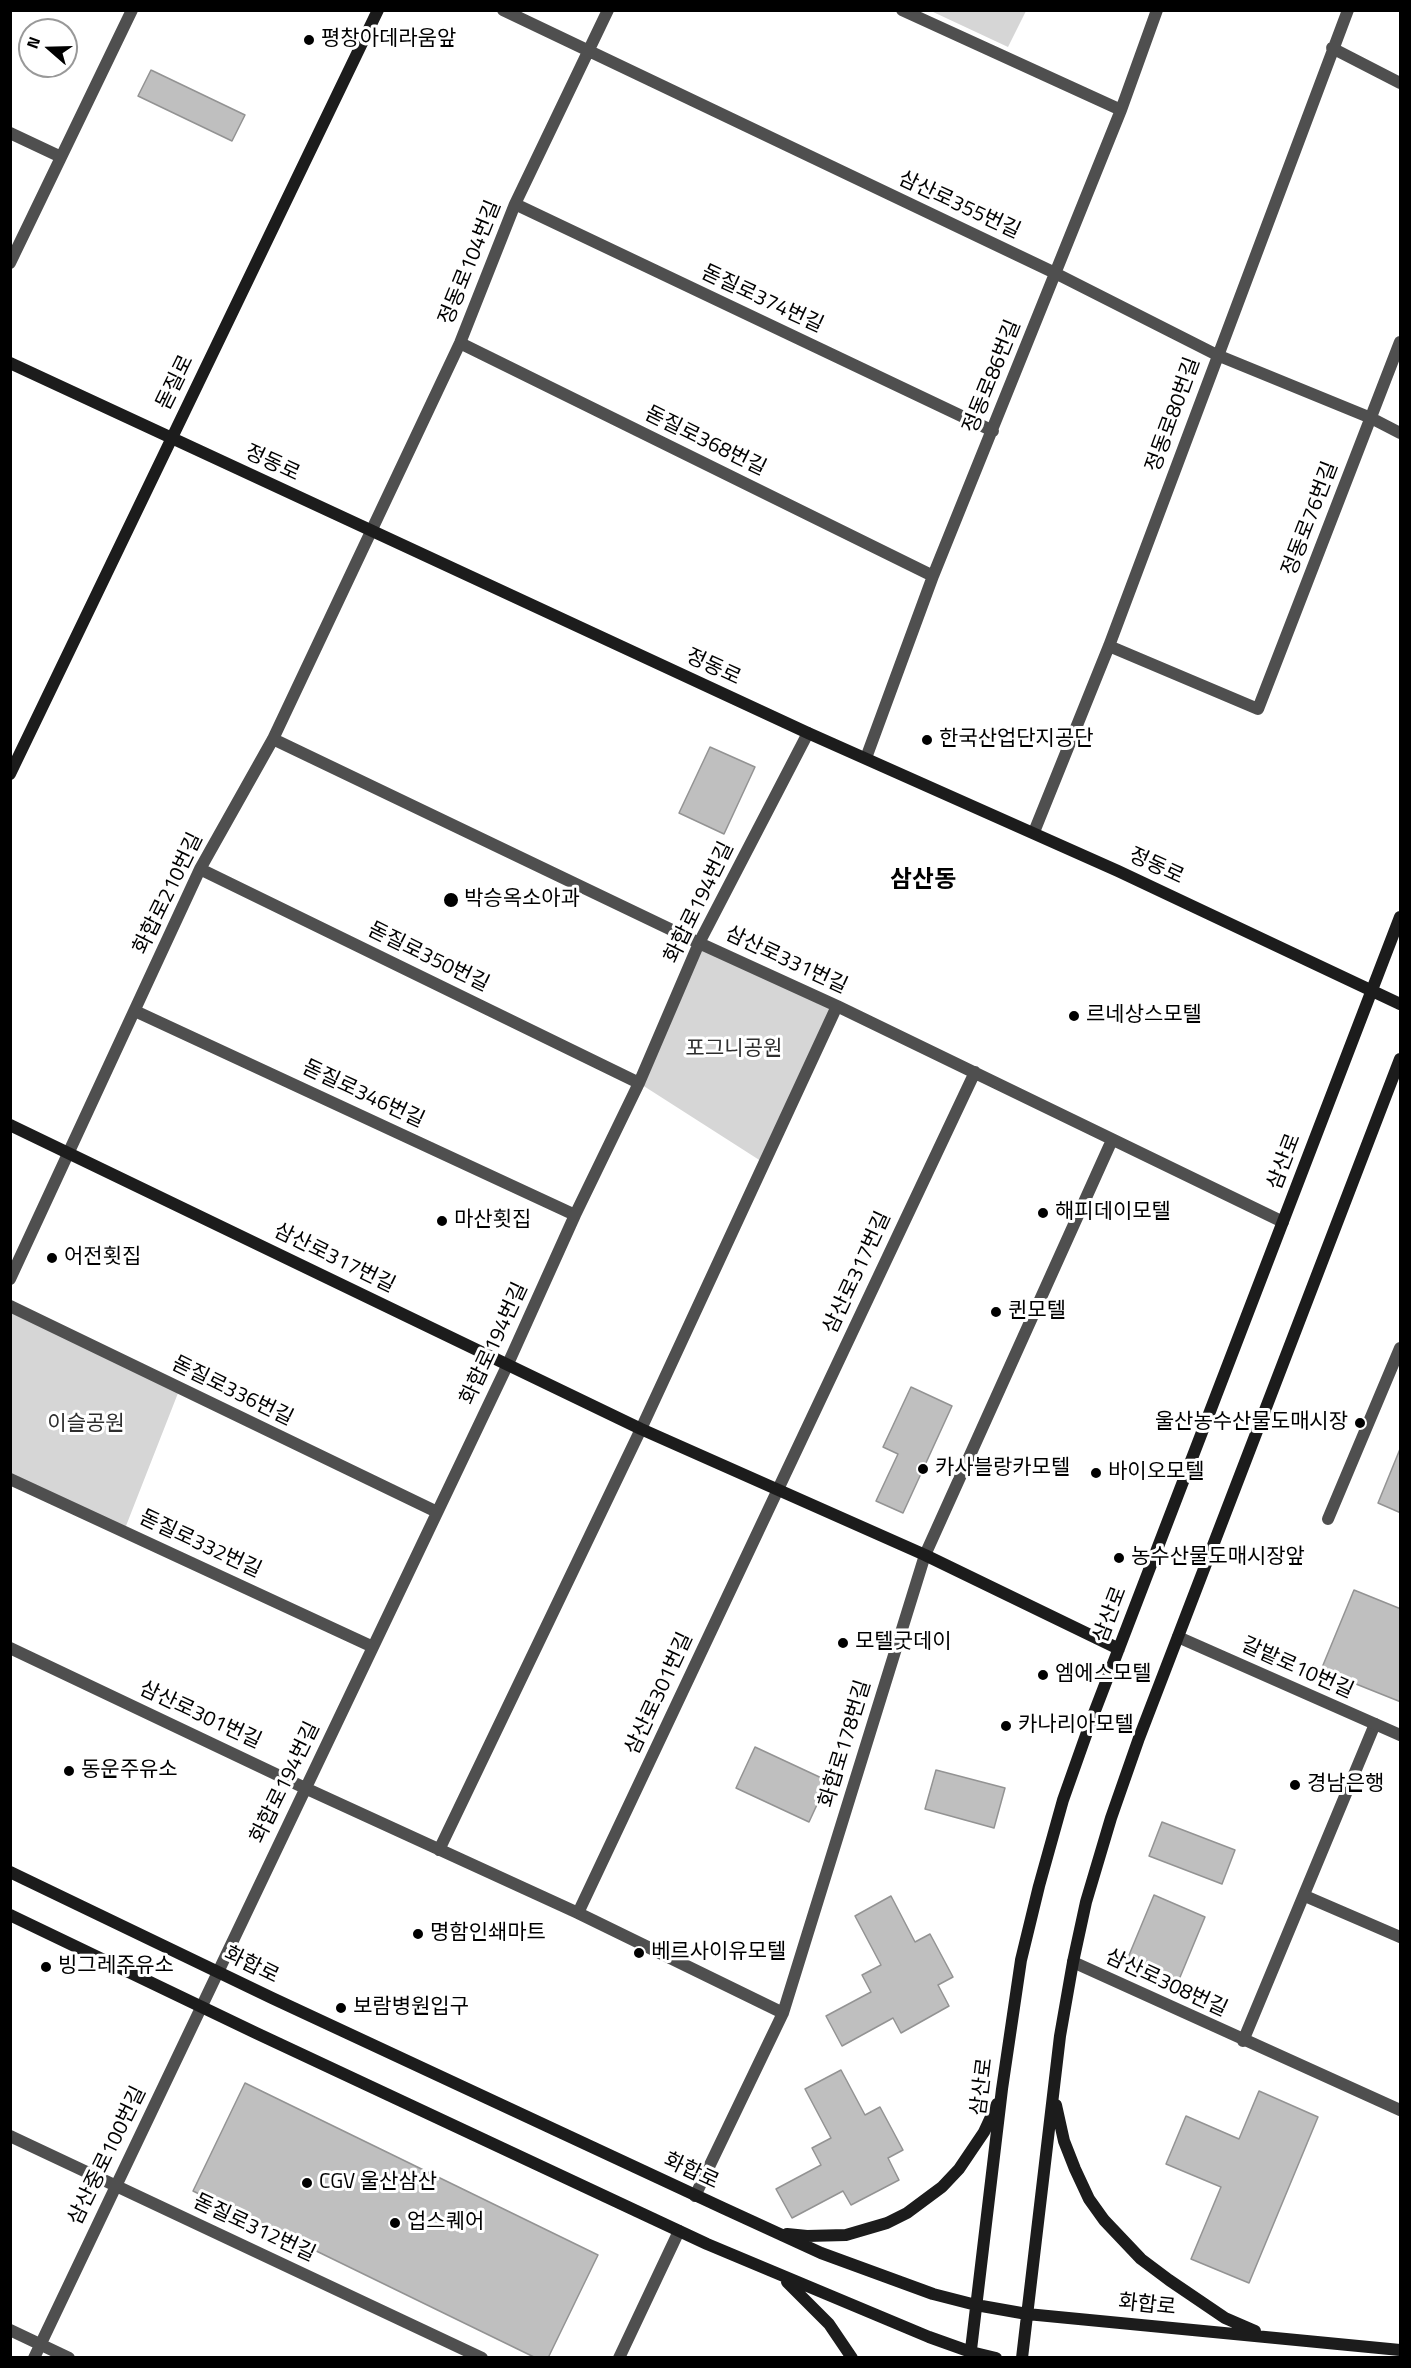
<!DOCTYPE html>
<meta charset="utf-8">
<style>
body{margin:0}
#map{position:relative;width:1411px;height:2368px;overflow:hidden;background:#fff;font-family:"Titillium Web",sans-serif}
canvas{display:block}
.frame{position:absolute;inset:0;border:12px solid #000;pointer-events:none}
.north{position:absolute;left:18px;top:18px;width:60px;height:60px;box-sizing:border-box;background:#fff;border:2px solid #999;border-radius:50%;rotate:290deg;font-size:16px;font-weight:700;line-height:24px;text-align:center;color:#000}
.north::after{content:'';display:block;margin:auto;width:21px;height:27px;background:#000;clip-path:polygon(50% 0,100% 100%,50% 72%,0 100%)}
</style>
<div id="map">
<canvas width="1411" height="2368"></canvas>
<div class="frame"></div>
<div class="north">N</div>
</div>
<script>
const ctx = document.querySelector('canvas').getContext('2d');
ctx.lineJoin = 'round';
function fillPath(path, color) { ctx.fillStyle = color; ctx.fill(path, 'evenodd'); }
const shape = rows => new Path2D(rows.map(r => 'M' + r).join(''));
function stroke(path, color, width, dash) { ctx.strokeStyle = color; ctx.lineWidth = width; ctx.lineCap = dash ? 'butt' : 'round'; ctx.setLineDash(dash || []); ctx.stroke(path); }
function label(font, color, halo, rows, align = 'center') {
  ctx.font = font + ' "Titillium Web","Noto Sans KR",sans-serif'; ctx.lineWidth = 6; ctx.setLineDash([]); ctx.textBaseline = 'middle'; ctx.strokeStyle = halo; ctx.fillStyle = color; for (const [text, x, y, turn = 0] of rows) {
    ctx.save(); ctx.translate(x, y); ctx.rotate((+turn || 0) * Math.PI / 180); ctx.textAlign = isNaN(turn) ? turn : align; if (halo) ctx.strokeText(text, 0, 0); ctx.fillText(text, 0, 0); ctx.restore();
  }
}
const green = shape([
 [931,11,1026,11,1008,47],
 [699,943,837,1006,764,1163,639,1083],
 [10,1306,180,1388,124,1531,11,1479]
]);
const building = shape([
 [151,70,245,115,232,141,138,96,151,70],
 [710,747,755,767,724,834,679,813,710,747],
 [911,1387,952,1406,903,1513,876,1501,898,1454,883,1447,911,1387],
 [1400,1449,1401,1449,1401,1513,1378,1503,1400,1449],
 [1354,1590,1401,1609,1401,1702,1321,1670,1354,1590],
 [755,1747,828,1781,809,1822,736,1788,755,1747],
 [936,1770,1005,1788,994,1828,925,1809,936,1770],
 [1162,1822,1235,1850,1222,1884,1149,1856,1162,1822],
 [1154,1895,1205,1917,1178,1982,1127,1960,1154,1895],
 [891,1896,915,1942,930,1934,953,1977,938,1985,949,2006,901,2033,893,2018,842,2046,826,2016,871,1992,862,1975,881,1965,855,1916,891,1896],
 [841,2070,865,2115,880,2107,903,2150,888,2158,899,2180,851,2205,843,2191,792,2218,776,2189,821,2165,812,2148,831,2138,805,2089,841,2070],
 [245,2083,598,2255,548,2358,536,2358,193,2191,245,2083],
 [1259,2091,1318,2117,1249,2283,1191,2259,1221,2187,1166,2164,1186,2116,1239,2139,1259,2091]
]);
const lane = shape([
 [1328,1519,1400,1348],
 [1073,1962,1400,2110],
 [1243,2041,1375,1724]
]);
const street = shape([
 [503,10,1055,273,1217,355,1371,418,1400,433],
 [902,10,1121,110],
 [1332,48,1400,83],
 [10,133,61,157],
 [515,204,993,431],
 [10,263,132,10],
 [460,343,933,576],
 [1109,646,1258,709,1400,342],
 [273,739,699,943,837,1006,1283,1222],
 [866,758,933,576,1121,110,1157,10],
 [1034,832,1109,646,1348,10],
 [200,869,639,1083],
 [135,1011,575,1215],
 [10,1279,200,869,273,739,460,343,515,204,608,10],
 [10,1306,437,1512],
 [10,1479,373,1647],
 [1178,1637,1400,1735],
 [10,1648,305,1788,578,1913,783,2013],
 [439,1850,641,1429,837,1006],
 [1305,1896,1400,1937],
 [578,1913,975,1072],
 [10,2136,482,2358],
 [695,2196,783,2013,925,1555,1112,1140],
 [10,2330,69,2358],
 [34,2358,507,1366,575,1215,639,1083,699,943,808,733],
 [619,2358,679,2231]
]);
const secondary = shape([
 [10,363,808,733,1118,871,1400,1004],
 [10,774,378,10],
 [10,1125,641,1429,925,1555,1119,1649],
 [10,1872,272,1998,723,2208,821,2253,933,2294,976,2305,1027,2314,1400,2350],
 [10,1915,256,2033,707,2244,929,2337,971,2352,996,2358],
 [1056,2105,1064,2141,1075,2169,1089,2199,1104,2220,1141,2259,1169,2280,1225,2318,1255,2331],
 [787,2234,807,2236,846,2235,887,2223,907,2213,942,2187,959,2169,984,2132,997,2104],
 [787,2282,829,2324,852,2358],
 [970,2358,1002,2089,1021,1960,1039,1886,1063,1800,1091,1721,1400,917],
 [1022,2358,1060,2036,1073,1962,1086,1902,1111,1818,1139,1738,1400,1059]
]);
const markers = [
 [309,40,6,"#000"],
 [927,740,6,"#000"],
 [451,900,8,"#000"],
 [1074,1016,6,"#000"],
 [1043,1213,6,"#000"],
 [442,1221,6,"#000"],
 [52,1258,6,"#000"],
 [996,1312,6,"#000"],
 [1360,1423,6,"#000"],
 [923,1469,6,"#000"],
 [1096,1473,6,"#000"],
 [1119,1558,6,"#000"],
 [843,1643,6,"#000"],
 [1043,1675,6,"#000"],
 [1006,1726,6,"#000"],
 [69,1771,6,"#000"],
 [1295,1785,6,"#000"],
 [418,1934,6,"#000"],
 [639,1953,6,"#000"],
 [46,1967,6,"#000"],
 [341,2008,6,"#000"],
 [307,2183,6,"#000"],
 [395,2223,6,"#000"]
];
const poiNames = [
 ["평창아데라움앞",321,40],
 ["한국산업단지공단",939,740],
 ["박승옥소아과",464,900],
 ["르네상스모텔",1086,1016],
 ["해피데이모텔",1055,1213],
 ["마산횟집",454,1221],
 ["어전횟집",64,1258],
 ["퀸모텔",1008,1312],
 ["울산농수산물도매시장",1348,1423,"right"],
 ["카사블랑카모텔",935,1469],
 ["바이오모텔",1108,1473],
 ["농수산물도매시장앞",1131,1558],
 ["모텔굿데이",855,1643],
 ["엠에스모텔",1055,1675],
 ["카나리아모텔",1018,1726],
 ["동운주유소",81,1771],
 ["경남은행",1307,1785],
 ["명함인쇄마트",430,1934],
 ["베르사이유모텔",651,1953],
 ["빙그레주유소",58,1967],
 ["보람병원입구",353,2008],
 ["CGV 울산삼산",319,2183],
 ["업스퀘어",407,2223]
];
const streetNames = [
 ["삼산로355번길",959,206,25],
 ["정동로104번길",471,263,-68],
 ["돋질로374번길",762,300,25],
 ["정동로86번길",993,377,-68],
 ["돋질로",176,383,-64],
 ["정동로80번길",1174,415,-70],
 ["돋질로368번길",705,442,26],
 ["정동로",272,464,25],
 ["정동로76번길",1311,519,-69],
 ["정동로",713,668,25],
 ["정동로",1156,867,25],
 ["화합로210번길",169,894,-64],
 ["화합로194번길",700,903,-64],
 ["돋질로350번길",428,958,26],
 ["삼산로331번길",786,961,25],
 ["돋질로346번길",363,1095,25],
 ["삼산로",1285,1162,-69],
 ["삼산로317번길",334,1259,26],
 ["삼산로317번길",858,1273,-65],
 ["화합로194번길",495,1344,-65],
 ["돋질로336번길",232,1392,26],
 ["돋질로332번길",200,1545,25],
 ["삼산로",1111,1615,-69],
 ["갈밭로10번길",1297,1669,24],
 ["삼산로301번길",660,1694,-65],
 ["삼산로301번길",200,1716,25],
 ["화합로178번길",846,1744,-73],
 ["화합로194번길",286,1783,-64],
 ["화합로",251,1966,26],
 ["삼산로308번길",1166,1984,25],
 ["삼산로",983,2087,-83],
 ["삼산중로100번길",108,2156,-64],
 ["화합로",691,2172,25],
 ["돋질로312번길",254,2229,25],
 ["화합로",1147,2306,6]
];
const parkNames = [
 ["포그니공원",734,1050],
 ["이슬공원",86,1425]
];
const quarterNames = [
 ["삼산동",923,881]
];
fillPath(green, '#d6d6d6');
fillPath(building, '#bfbfbf');
stroke(building, '#939393', 1.5);
stroke(lane, '#4f4f4f', 12);
stroke(street, '#4f4f4f', 12);
stroke(secondary, '#1c1c1c', 12);
for (const [x, y, r, color] of markers) { const dot = new Path2D(); dot.arc(x, y, r, 0, 2 * Math.PI); ctx.fillStyle = color; ctx.fill(dot); stroke(dot, '#fff', 2); }
label('21px', '#000', '#fff', poiNames, 'left');
label('21px', '#000', '#fff', streetNames);
label('21px', '#2d2d2d', '#fff', parkNames);
label('bold 24px', '#000', '#fff', quarterNames);
</script>
